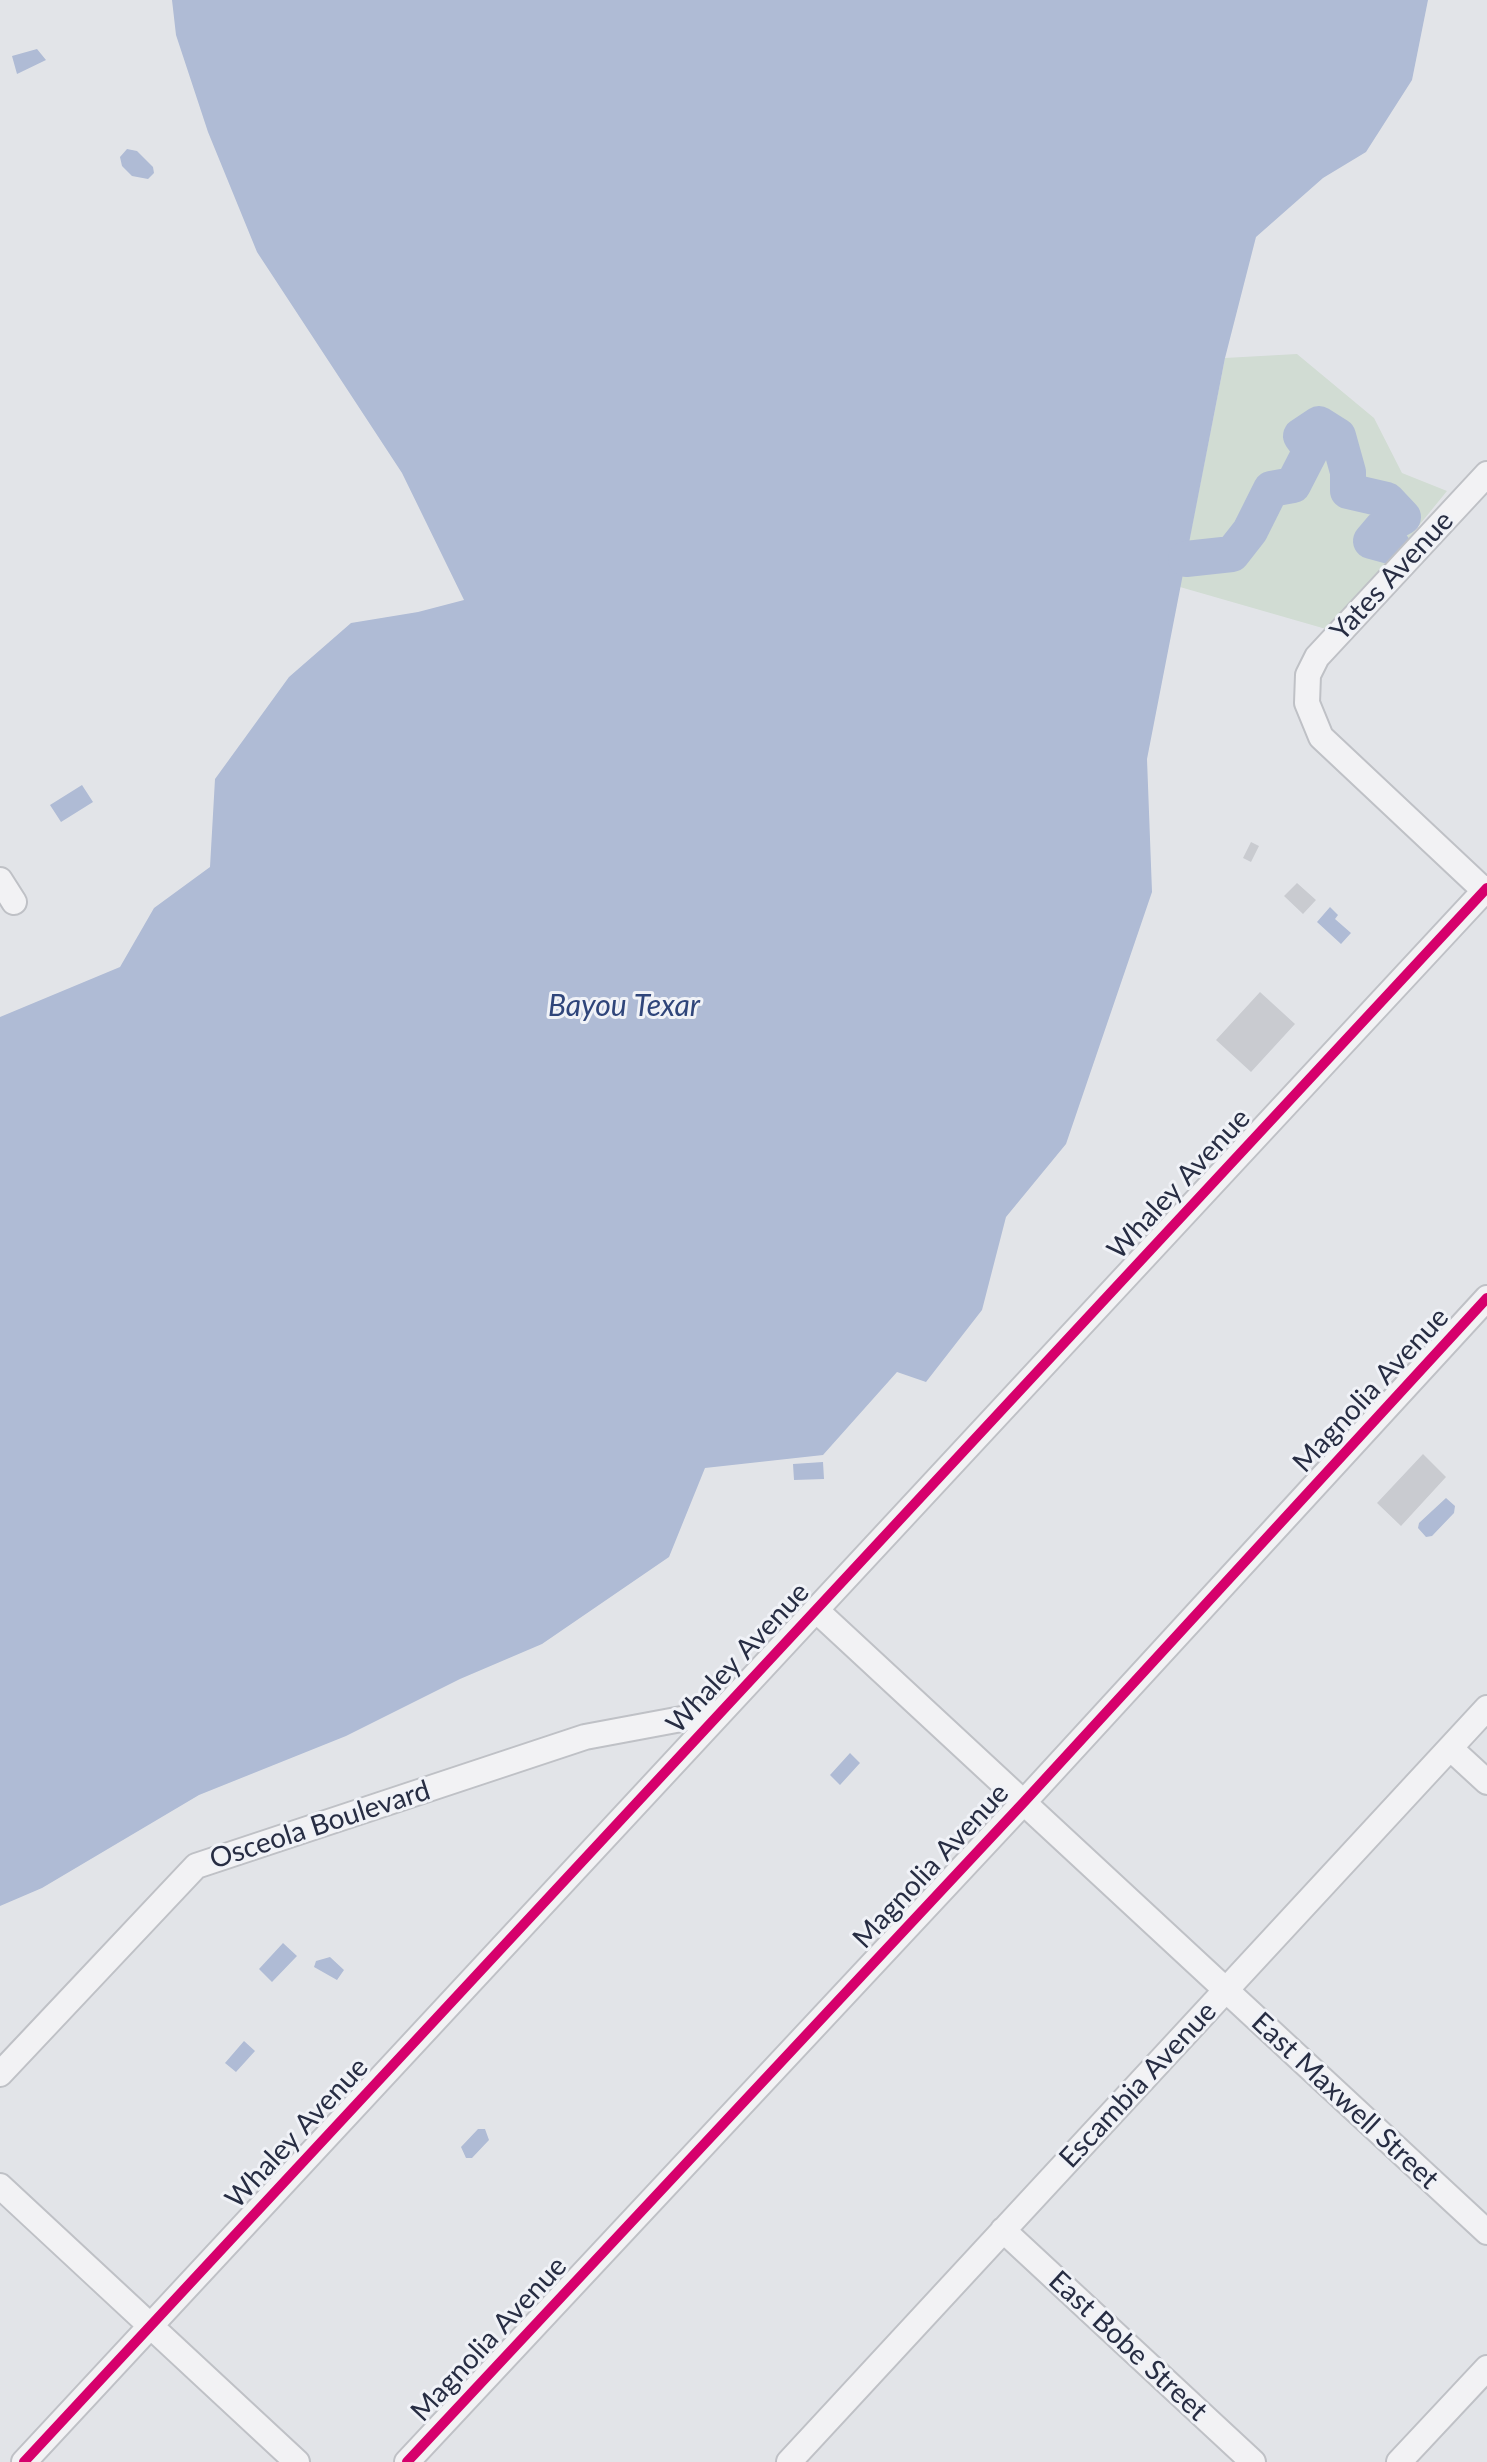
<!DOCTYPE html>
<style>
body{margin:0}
canvas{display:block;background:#e2e4e8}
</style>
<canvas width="1487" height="2462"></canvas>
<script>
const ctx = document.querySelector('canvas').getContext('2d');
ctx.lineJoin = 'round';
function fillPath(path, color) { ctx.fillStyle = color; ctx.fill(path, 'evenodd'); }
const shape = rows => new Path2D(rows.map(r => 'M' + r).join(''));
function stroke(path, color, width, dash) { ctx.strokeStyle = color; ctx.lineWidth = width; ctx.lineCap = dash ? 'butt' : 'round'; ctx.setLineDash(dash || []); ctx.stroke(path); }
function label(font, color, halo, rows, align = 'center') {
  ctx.font = font + ' Lato,sans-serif'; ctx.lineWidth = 6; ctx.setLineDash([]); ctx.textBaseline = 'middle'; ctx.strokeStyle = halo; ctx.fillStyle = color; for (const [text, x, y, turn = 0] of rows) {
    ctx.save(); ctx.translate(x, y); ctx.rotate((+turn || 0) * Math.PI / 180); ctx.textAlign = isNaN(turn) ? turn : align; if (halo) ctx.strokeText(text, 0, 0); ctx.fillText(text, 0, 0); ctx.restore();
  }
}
const green = shape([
 [1297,354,1374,418,1402,473,1447,491,1416,529,1393,568,1326,629,1180,587,1225,358]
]);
const water = shape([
 [172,0,1428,0,1412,80,1366,152,1323,178,1256,237,1225,358,1147,759,1152,892,1066,1144,1006,1217,982,1310,926,1382,897,1372,823,1455,705,1468,669,1557,542,1644,460,1679,346,1736,199,1795,42,1888,0,1906,0,1017,120,967,154,908,210,867,215,779,289,677,351,623,418,612,464,600,402,473,257,252,208,132,176,35],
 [37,49,46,60,17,74,12,56],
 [127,149,137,151,153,167,154,173,148,179,132,176,122,166,120,157],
 [82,785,93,802,61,822,50,805],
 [1330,907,1338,915,1335,919,1351,933,1341,944,1317,922],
 [823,1462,824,1479,794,1480,793,1464],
 [1446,1498,1455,1506,1454,1513,1432,1536,1426,1537,1418,1528,1419,1523],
 [850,1753,860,1763,840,1785,830,1775],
 [283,1943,297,1956,272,1982,259,1969],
 [330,1957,344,1970,337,1980,314,1967,316,1961],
 [244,2041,255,2051,236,2072,225,2063],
 [478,2129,485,2129,489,2140,472,2158,466,2158,461,2147]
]);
const river = shape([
 [1186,559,1232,554,1250,531,1271,489,1293,485,1311,450,1301,436,1319,424,1338,436,1348,472,1348,491,1387,500,1403,517,1382,528,1371,541,1393,547]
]);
const building = shape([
 [1251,842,1259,846,1251,862,1243,858],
 [1297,883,1316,900,1303,914,1284,896],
 [1260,992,1295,1024,1251,1072,1216,1040],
 [1423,1454,1446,1477,1401,1526,1377,1503]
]);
const minor = shape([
 [1487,474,1317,657,1308,675,1307,703,1321,737,1487,893],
 [0,880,14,902],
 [816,1610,1487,2232],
 [1450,1748,1487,1782],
 [0,2074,196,1866,585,1737,719,1712],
 [0,2186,297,2462],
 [1003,2230,1253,2462],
 [24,2462,1487,888],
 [407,2462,1024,1802,1487,1298],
 [789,2462,1487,1708],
 [1399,2462,1487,2368]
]);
const cycleway = shape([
 [24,2462,1487,888],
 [407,2462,1024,1802,1487,1298]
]);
const streetNames = [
 ["Yates Avenue",1392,576,-47],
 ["Whaley Avenue",1179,1184,-47],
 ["Magnolia Avenue",1371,1390,-47],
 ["Whaley Avenue",738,1658,-47],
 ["Osceola Boulevard",320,1825,-18],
 ["Magnolia Avenue",931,1866,-47],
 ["Escambia Avenue",1138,2085,-47],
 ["East Maxwell Street",1345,2101,43],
 ["Whaley Avenue",297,2133,-47],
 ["Magnolia Avenue",489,2339,-47],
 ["East Bobe Street",1128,2346,43]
];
const waterNames = [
 ["Bayou Texar",624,1006]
];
fillPath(green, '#d1dcd3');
fillPath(water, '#afbbd5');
stroke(river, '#afbbd5', 36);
fillPath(building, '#c9cbd0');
stroke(minor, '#bfc1c6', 28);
stroke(minor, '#f2f2f4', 24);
stroke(cycleway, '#d6006c', 10);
label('28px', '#272d43', '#f0f2f7', streetNames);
label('italic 30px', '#2f457a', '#f0f2f7', waterNames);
</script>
